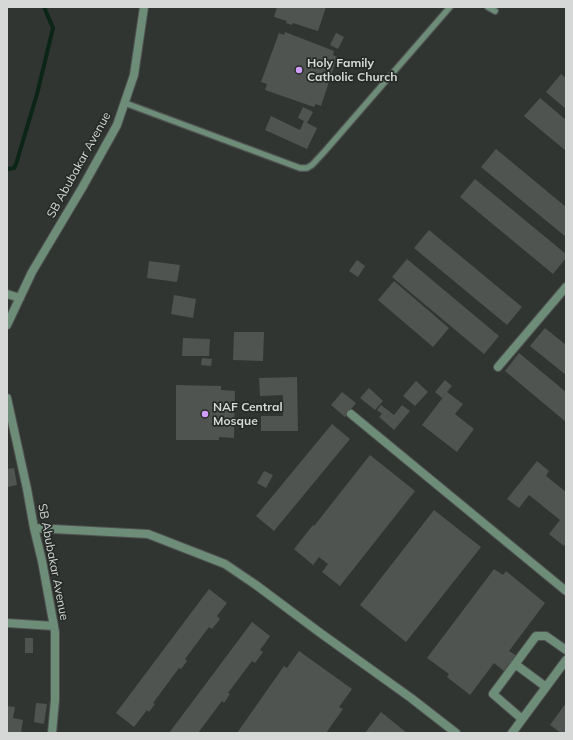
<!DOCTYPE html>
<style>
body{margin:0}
#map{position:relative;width:573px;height:740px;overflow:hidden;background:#313532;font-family:Mulish,sans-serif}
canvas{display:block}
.frame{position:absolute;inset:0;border:8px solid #d5d8d6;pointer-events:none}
</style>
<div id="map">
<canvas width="573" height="740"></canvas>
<div class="frame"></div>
</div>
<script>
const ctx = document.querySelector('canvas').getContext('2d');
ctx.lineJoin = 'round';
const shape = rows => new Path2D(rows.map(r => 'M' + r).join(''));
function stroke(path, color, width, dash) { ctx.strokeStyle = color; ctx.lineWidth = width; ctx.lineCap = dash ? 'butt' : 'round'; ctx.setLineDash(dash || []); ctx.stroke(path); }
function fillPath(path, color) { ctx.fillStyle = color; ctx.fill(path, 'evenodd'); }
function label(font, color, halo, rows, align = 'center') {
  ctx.font = font + ' Mulish,sans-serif'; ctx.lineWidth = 3.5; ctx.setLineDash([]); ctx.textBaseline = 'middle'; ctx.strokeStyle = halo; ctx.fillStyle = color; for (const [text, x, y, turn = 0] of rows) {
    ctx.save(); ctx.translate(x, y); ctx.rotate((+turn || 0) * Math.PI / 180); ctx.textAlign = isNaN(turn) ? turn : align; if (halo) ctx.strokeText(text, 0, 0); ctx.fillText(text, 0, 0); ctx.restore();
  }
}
const stream = shape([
 [7,169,14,168,16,164,37,94,53,28,44,7]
]);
const building = shape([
 [277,7,326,7,318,31,293,23,292,25,286,23,287,21,274,17],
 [285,32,334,51,333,55,337,57,321,106,316,104,314,107,265,90,267,84,261,82,279,33,284,35],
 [336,33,344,37,338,49,330,45],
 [561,74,566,78,566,109,546,92],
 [540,98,566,120,566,151,524,116],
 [303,107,313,112,307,123,317,128,307,149,265,130,271,116,300,130,304,121,298,118],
 [496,149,566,207,566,237,481,167],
 [475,179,566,254,566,258,553,274,460,197],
 [429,230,522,307,507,325,414,248],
 [407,259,499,336,484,354,392,277],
 [357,260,365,266,358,277,349,271],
 [149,261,180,265,177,282,147,278],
 [394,281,449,328,433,347,378,300],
 [174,295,196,299,193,318,171,314],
 [545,328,566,345,566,375,530,346],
 [234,332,264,332,263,361,233,360],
 [183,338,210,339,209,356,182,356],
 [519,353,566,392,566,422,505,371],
 [202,358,212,359,211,366,201,365],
 [297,377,298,431,261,431,261,416,283,416,283,395,260,396,259,378],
 [445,380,452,386,442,398,435,392],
 [416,381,428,392,415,406,403,396],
 [176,385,221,386,221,390,235,391,234,438,219,437,219,440,176,440],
 [369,388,383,401,375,410,360,398],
 [342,392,356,403,345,417,331,405],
 [447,392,463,404,455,414,474,429,457,452,422,425],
 [381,405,394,415,402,405,410,411,394,430,379,417,382,414,377,410],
 [332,424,350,439,274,531,256,516],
 [370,455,415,491,340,586,322,572,328,564,319,557,313,565,294,549,313,525,314,526],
 [537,461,549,471,546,476,566,492,566,543,564,546,549,534,560,520,529,495,519,508,507,499],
 [14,468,17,485,7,487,7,469],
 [264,471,273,475,266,488,257,483],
 [434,510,481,547,406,642,360,605],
 [494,569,503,575,506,571,545,603,509,651,517,656,505,672,494,663,470,695,447,677,449,674,427,658],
 [209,589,227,603,217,616,220,619,212,629,209,627,185,659,187,661,181,669,179,668,153,703,155,704,149,712,147,710,134,727,116,713],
 [252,622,270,636,260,650,263,652,255,663,252,661,228,693,230,694,224,703,222,701,198,733,169,733],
 [25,638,33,638,33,653,25,653],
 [299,651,352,689,339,707,343,709,326,733,237,733,284,666,287,668],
 [36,703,47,704,44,724,34,722],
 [566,703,566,733,561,733,550,725],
 [7,706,15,707,13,718,23,720,21,733,7,733],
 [381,712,407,733,365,733]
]);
const lane = shape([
 [488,7,495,11],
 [125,103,300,168,307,168,312,165,325,151,450,7]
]);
const street = shape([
 [7,294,20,298],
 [7,325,32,272,82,188,117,125,134,75,144,7],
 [498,367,566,287],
 [7,398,27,489,34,528,42,561,55,632,55,700,52,733],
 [351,414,566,591],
 [34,528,148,534,225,564,256,585,319,632,411,698,456,733],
 [7,623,54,626],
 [515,664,546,687],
 [522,719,493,694,536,636,546,636,566,650],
 [512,733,566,660]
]);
const markers = [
 [299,70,4,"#d19dfe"],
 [205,414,4,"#d19dfe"]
];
const poiNames = [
 ["Holy Family",307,63],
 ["Catholic Church",307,77],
 ["NAF Central",213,407],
 ["Mosque",213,421]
];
const streetNames = [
 ["SB Abubakar Avenue",79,165,-61],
 ["SB Abubakar Avenue",53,562,79]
];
stroke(stream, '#0b2517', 4);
fillPath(building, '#505451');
stroke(lane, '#4f5250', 8);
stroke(street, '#4f5250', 10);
stroke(lane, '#6d8d79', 5.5);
stroke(street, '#6d8d79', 8);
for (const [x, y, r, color] of markers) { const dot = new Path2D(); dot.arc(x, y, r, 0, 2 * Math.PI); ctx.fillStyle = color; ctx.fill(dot); stroke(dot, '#272b28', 1.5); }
label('bold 12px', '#d5d8d6', '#272b28', poiNames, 'left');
label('12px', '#d5d8d6', '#272b28', streetNames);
</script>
